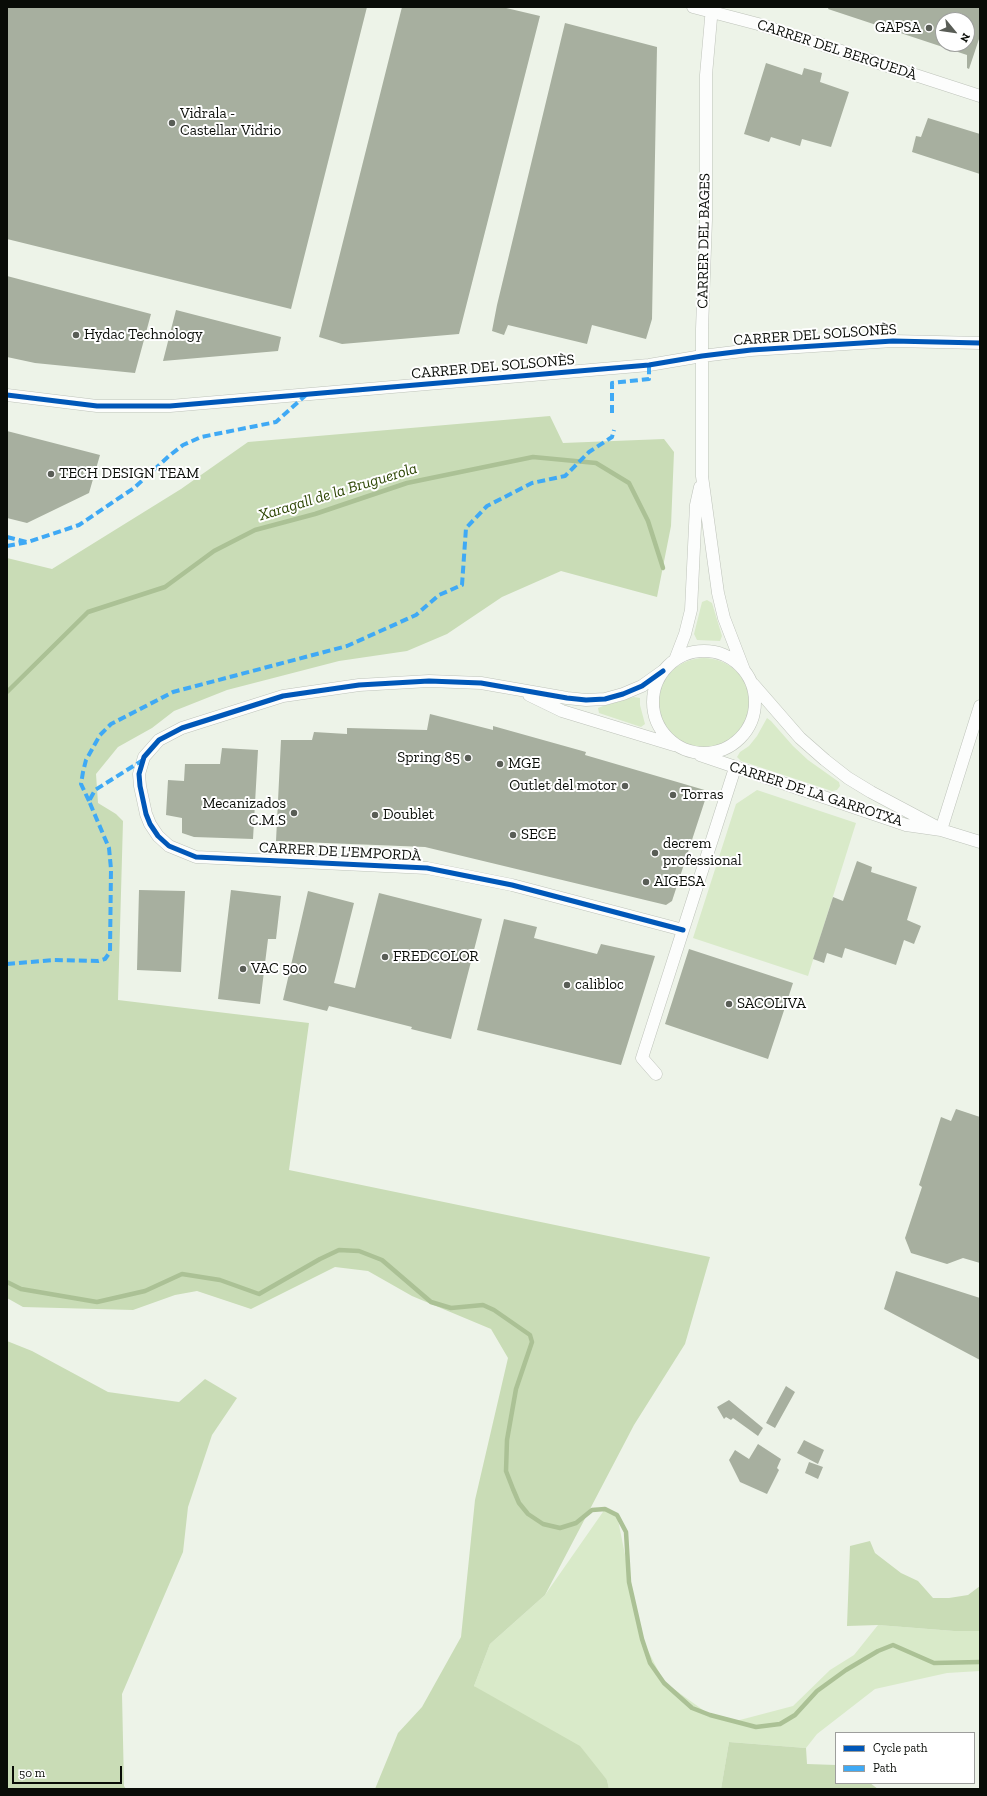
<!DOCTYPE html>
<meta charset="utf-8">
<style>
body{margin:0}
#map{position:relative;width:987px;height:1796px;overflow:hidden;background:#edf3e8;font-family:"Zilla Slab",serif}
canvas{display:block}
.frame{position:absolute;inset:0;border:8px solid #090c07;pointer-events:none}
.legend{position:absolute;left:835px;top:1732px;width:140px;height:52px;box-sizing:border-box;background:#fff;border:1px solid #9d9e9c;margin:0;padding:5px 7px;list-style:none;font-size:12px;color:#090c07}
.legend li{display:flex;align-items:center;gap:8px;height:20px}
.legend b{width:20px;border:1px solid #9d9e9c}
.north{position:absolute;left:935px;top:12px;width:40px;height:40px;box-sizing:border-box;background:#fff;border:1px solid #9d9e9c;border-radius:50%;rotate:119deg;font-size:11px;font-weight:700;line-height:16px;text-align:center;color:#090c07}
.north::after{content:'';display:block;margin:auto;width:14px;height:18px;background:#595d56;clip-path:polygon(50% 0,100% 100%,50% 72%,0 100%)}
.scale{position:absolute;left:12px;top:1766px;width:110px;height:18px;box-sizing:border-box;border:2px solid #090c07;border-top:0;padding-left:5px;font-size:12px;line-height:14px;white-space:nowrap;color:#090c07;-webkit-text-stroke:3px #fff;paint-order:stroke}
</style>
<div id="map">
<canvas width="987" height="1796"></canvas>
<div class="frame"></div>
<ul class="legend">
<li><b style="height:5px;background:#0057b8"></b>Cycle path</li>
<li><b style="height:5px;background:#3fa9f5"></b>Path</li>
</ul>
<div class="north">N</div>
<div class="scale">50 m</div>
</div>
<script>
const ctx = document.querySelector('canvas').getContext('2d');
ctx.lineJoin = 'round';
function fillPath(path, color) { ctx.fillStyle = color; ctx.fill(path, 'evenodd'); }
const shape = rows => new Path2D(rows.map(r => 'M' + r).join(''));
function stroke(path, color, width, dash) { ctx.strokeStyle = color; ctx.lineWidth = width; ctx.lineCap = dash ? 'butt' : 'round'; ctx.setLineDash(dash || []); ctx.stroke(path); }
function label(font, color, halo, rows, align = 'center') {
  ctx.font = font + ' "Zilla Slab",serif'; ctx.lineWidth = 4; ctx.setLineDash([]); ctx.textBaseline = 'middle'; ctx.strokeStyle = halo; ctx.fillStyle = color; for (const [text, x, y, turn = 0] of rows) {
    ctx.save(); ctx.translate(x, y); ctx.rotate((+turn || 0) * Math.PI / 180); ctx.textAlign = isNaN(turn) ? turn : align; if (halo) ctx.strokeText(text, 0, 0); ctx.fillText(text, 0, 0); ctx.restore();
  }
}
const green = shape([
 [707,600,712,603,722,636,720,641,697,640,694,634,702,602],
 '658 704a46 46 0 1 1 92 0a46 46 0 1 1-92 0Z',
 [634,697,640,698,640,705,645,724,641,727,599,713,598,708,603,706],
 [767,718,771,721,793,746,808,760,839,782,840,786,837,790,832,791,741,761,737,757,740,752,749,746,757,736],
 [757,790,856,823,808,976,693,938,736,804],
 [605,1509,617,1515,642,1639,664,1682,710,1715,736,1721,793,1706,830,1670,854,1655,878,1625,954,1631,980,1631,980,1671,947,1673,875,1689,817,1734,806,1748,729,1742,721,1789,609,1789,607,1780,474,1686,490,1644,545,1595]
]);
const forest = shape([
 [550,416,563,443,664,439,674,452,671,526,657,597,561,571,502,597,447,634,407,651,339,661,227,690,174,711,152,728,118,747,96,774,98,803,116,814,123,821,118,1000,309,1023,289,1170,710,1257,685,1344,634,1425,545,1595,490,1644,474,1686,580,1746,607,1780,609,1789,375,1789,398,1733,422,1707,461,1637,475,1500,508,1358,491,1329,412,1296,368,1271,335,1267,251,1309,197,1291,175,1295,133,1310,23,1307,7,1298,7,558,52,569,181,489,248,442],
 [7,1341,32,1351,108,1392,179,1402,205,1379,237,1398,212,1435,188,1507,183,1552,122,1694,124,1786,126,1789,7,1789],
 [870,1541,875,1553,901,1573,918,1581,933,1598,949,1598,968,1595,980,1586,980,1631,954,1631,878,1625,847,1626,850,1546],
 [729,1742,806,1748,807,1764,836,1765,836,1783,870,1783,878,1789,721,1789]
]);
const stream = shape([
 [7,692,88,612,165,587,214,551,255,530,315,514,407,483,533,457,596,463,629,483,648,521,663,568],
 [7,1282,21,1289,97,1302,145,1291,182,1274,220,1280,259,1294,320,1259,339,1250,359,1251,382,1260,431,1302,451,1308,483,1305,494,1310,530,1335,532,1342,516,1389,507,1440,506,1471,513,1489,519,1503,528,1514,543,1524,560,1528,576,1523,592,1510,605,1509,617,1515,626,1532,629,1582,642,1639,650,1663,664,1683,692,1708,710,1715,756,1727,780,1724,795,1715,817,1691,846,1670,878,1651,893,1645,934,1663,980,1662]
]);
const building = shape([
 [7,7,367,7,291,309,7,239],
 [402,7,502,7,540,16,459,334,342,344,319,337],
 [829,7,980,7,980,36,969,69,967,68,967,55,828,9],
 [943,20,967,20,967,44,943,44],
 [565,23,657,47,652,319,646,339,592,325,587,344,508,325,504,335,492,331,497,305],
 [766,63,802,75,804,68,822,73,820,82,849,92,831,147,802,139,800,146,771,137,769,142,744,134],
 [928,118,980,134,980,174,912,152,916,136,921,137],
 [7,276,151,314,135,373,35,363,7,357],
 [176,310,281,337,278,351,163,361],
 [7,431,100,455,89,493,27,523,7,518],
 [430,714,493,730,493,726,586,752,585,755,708,791,672,901,666,905,425,847,276,841,281,740,312,740,314,732,347,734,347,728,427,730],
 [222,748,258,750,253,839,194,837,182,833,182,818,166,815,168,780,184,781,185,764,220,764],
 [857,861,872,867,871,872,917,887,907,920,921,926,914,944,904,940,896,965,845,948,842,958,827,953,824,963,813,959,833,897,843,901],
 [139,890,185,891,181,972,137,970],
 [231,890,281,896,276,939,268,939,260,1004,218,999],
 [308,891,354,903,334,983,355,988,379,893,482,919,451,1039,411,1029,412,1027,329,1006,327,1011,283,1000],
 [504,919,537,927,534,938,597,954,601,944,655,956,621,1065,477,1030],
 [689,949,793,983,768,1059,665,1024],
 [956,1109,980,1117,980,1263,963,1258,947,1264,911,1253,905,1238,922,1187,919,1185,941,1117,951,1121],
 [896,1271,980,1298,980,1360,884,1309],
 [786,1386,795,1392,775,1428,766,1423],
 [729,1400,763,1428,758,1436,733,1418,731,1420,726,1417,724,1419,717,1407],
 [804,1440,824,1450,818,1464,797,1453],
 [758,1444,781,1459,777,1468,779,1470,767,1494,740,1482,729,1460,735,1450,749,1459],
 [809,1462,823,1467,818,1479,805,1473]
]);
const street = shape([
 [693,7,758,24,980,96],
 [712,7,706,75,706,220,702,329,702,476,718,593,724,618,744,670],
 [7,395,97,406,170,406,649,365,702,356,751,350,893,341,980,343],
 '653 702a51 51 0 1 1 102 0a51 51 0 1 1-102 0Z',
 [675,660,685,634,691,610,696,505,700,487],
 [663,671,642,686,623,694,605,699,586,700,567,698,481,683,429,681,359,685,283,696,182,728,159,740,144,757,139,774,140,786,146,814,150,824,158,836,169,846,196,857,427,868,512,885,683,930],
 [753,684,800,738,825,760,848,778,871,792,935,826],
 [529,695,562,711,674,745],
 [700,755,906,825,941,830,980,842],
 [941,830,980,706],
 [656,1074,642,1058,735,768]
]);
const quiet = shape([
 [612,413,612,383,649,379,649,365],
 [7,537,27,542],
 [7,546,28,542,79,525,134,488,169,456,183,445,201,437,276,422,307,394],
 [89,801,81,784,83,772,86,760,100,735,111,724,173,692,347,646,416,615,439,595,462,585,466,528,487,506,532,483,565,476,589,452,612,437,614,430],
 [7,964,54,960,98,961,105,959,110,952,111,869,109,848,89,801,95,790,143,760]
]);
const cycleway = shape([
 [7,395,97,406,170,406,649,365,702,356,751,350,893,341,980,343],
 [663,671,642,686,623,694,605,699,586,700,567,698,481,683,429,681,359,685,283,696,182,728,159,740,144,757,139,774,140,786,146,814,150,824,158,836,169,846,196,857,427,868,512,885,683,930]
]);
const markers = [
 [929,28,4,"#595d56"],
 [172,123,4,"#595d56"],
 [76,335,4,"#595d56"],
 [51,474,4,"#595d56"],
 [468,758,4,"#595d56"],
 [500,764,4,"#595d56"],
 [625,786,4,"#595d56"],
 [673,795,4,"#595d56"],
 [294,813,4,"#595d56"],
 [375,815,4,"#595d56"],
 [513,835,4,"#595d56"],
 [655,853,4,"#595d56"],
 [646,882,4,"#595d56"],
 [385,957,4,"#595d56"],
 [243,969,4,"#595d56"],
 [567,985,4,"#595d56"],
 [729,1004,4,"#595d56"]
];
const poiNames = [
 ["GAPSA",921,28,"right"],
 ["Vidrala -",180,114],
 ["Castellar Vidrio",180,131],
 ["Hydac Technology",84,335],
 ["TECH DESIGN TEAM",59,474],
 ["Spring 85",460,758,"right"],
 ["MGE",508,764],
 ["Outlet del motor",617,786,"right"],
 ["Torras",681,795],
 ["Mecanizados",286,804,"right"],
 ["C.M.S",286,821,"right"],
 ["Doublet",383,815],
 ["SECE",521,835],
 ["decrem",663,844],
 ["professional",663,861],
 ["AIGESA",654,882],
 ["FREDCOLOR",393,957],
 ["VAC 500",251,969],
 ["calibloc",575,985],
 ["SACOLIVA",737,1004]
];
const streetNames = [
 ["CARRER DEL BERGUEDÀ",837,50,18],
 ["CARRER DEL BAGES",704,241,-89],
 ["CARRER DEL SOLSONÈS",815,335,-4],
 ["CARRER DEL SOLSONÈS",493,367,-5],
 ["CARRER DE LA GARROTXA",816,794,18],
 ["CARRER DE L'EMPORDÀ",340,852,3]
];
const waterNames = [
 ["Xaragall de la Bruguerola",338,492,-17]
];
fillPath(green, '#d9eac9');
fillPath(forest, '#c9dcb6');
stroke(stream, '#abc195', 4.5);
fillPath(building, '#a7af9f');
stroke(street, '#bec3ba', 13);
stroke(street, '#fcfdfc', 12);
stroke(quiet, '#3fa9f5', 4, [8, 4]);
stroke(cycleway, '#0057b8', 5);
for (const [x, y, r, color] of markers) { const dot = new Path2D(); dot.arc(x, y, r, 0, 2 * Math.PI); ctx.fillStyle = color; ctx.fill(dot); stroke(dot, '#fff', 1.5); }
label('15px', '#090c07', '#fff', poiNames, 'left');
label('15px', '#090c07', '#fff', streetNames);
label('italic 16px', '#2d4604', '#fff', waterNames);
</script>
